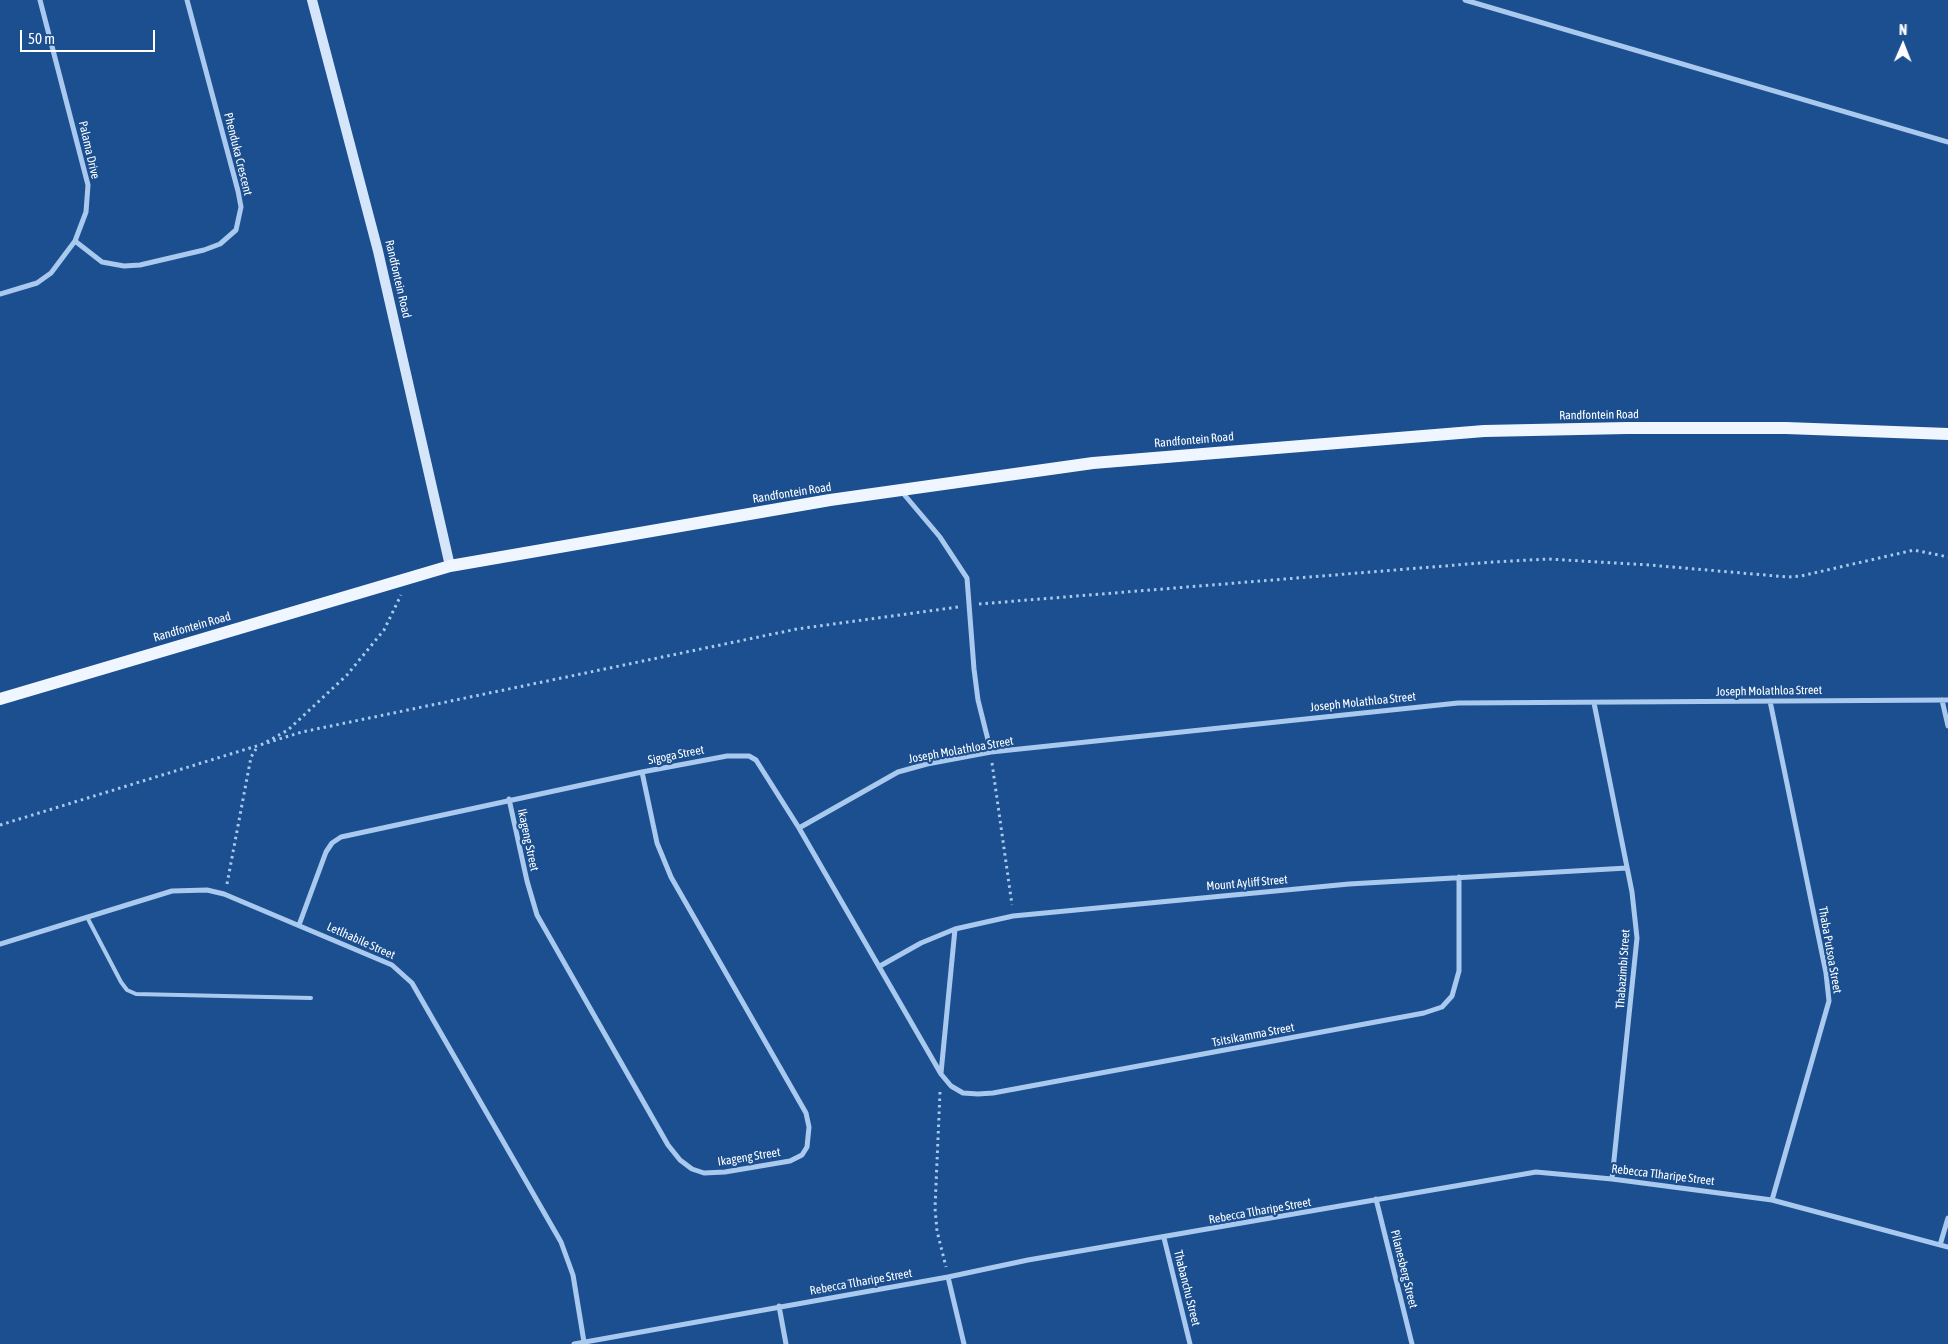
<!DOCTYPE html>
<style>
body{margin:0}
#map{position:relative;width:1948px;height:1344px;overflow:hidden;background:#1b4f8f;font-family:"Asap Condensed",sans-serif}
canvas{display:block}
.north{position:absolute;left:1878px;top:20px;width:50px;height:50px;-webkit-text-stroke:4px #1b4f8f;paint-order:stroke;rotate:1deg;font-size:14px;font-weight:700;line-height:20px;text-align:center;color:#fff}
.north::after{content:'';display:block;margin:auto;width:18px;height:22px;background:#fff;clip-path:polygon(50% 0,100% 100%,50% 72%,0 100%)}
.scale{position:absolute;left:20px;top:30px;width:135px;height:22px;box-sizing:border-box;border:2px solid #fff;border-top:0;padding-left:6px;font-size:15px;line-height:18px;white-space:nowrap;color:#fff;-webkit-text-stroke:4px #1b4f8f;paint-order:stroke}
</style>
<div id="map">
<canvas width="1948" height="1344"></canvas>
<div class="north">N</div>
<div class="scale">50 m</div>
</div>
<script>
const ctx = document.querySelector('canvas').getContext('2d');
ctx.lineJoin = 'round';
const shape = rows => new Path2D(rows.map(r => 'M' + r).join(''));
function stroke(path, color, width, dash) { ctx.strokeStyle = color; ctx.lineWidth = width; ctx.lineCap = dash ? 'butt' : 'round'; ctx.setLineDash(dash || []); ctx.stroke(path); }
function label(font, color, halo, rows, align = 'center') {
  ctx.font = font + ' "Asap Condensed",sans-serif'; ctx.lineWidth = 4.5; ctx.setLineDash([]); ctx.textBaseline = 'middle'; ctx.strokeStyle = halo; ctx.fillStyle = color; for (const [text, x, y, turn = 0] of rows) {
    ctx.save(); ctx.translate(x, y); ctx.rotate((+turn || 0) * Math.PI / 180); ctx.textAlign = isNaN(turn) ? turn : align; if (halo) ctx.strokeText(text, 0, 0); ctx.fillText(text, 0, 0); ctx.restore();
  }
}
const path = shape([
 [979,604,1493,562,1548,559,1649,565,1788,577,1801,576,1914,550,1948,557],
 [261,745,288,730,347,675,384,630,401,595],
 [992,763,1012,905],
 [0,825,302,732,797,629,958,607],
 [227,884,251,757,256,749],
 [940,1092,935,1208,937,1231,946,1267]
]);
const lane = shape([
 [87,917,121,982,127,990,136,994,311,998]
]);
const street = shape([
 [1465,0,1948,142],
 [75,241,102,262,124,266,140,265,204,250,220,244,236,230,241,207,238,191,187,0],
 [0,294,37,283,51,273,75,241,86,212,88,185,40,0],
 [902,492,940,537,967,578,974,669,978,700,991,752],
 [1942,700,1948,726],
 [1770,701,1826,973,1829,1001,1772,1200],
 [1594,703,1632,892,1637,938,1612,1179],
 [509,799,527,881,537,915,668,1145,680,1160,692,1169,704,1173,725,1172,790,1161,802,1155,807,1147,809,1127,806,1113,671,877,657,843,642,772],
 [799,828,898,772,927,764,991,752,1458,703,1948,700],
 [299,925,326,852,332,843,341,837,642,772,727,756,749,756,756,760,799,828,941,1074,951,1086,963,1093,978,1094,993,1093,1424,1013,1442,1007,1452,996,1459,971,1459,877],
 [0,944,172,891,207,890,224,894,392,965,412,983,561,1242,573,1275,584,1342],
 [880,966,921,943,955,929,1013,916,1349,884,1627,868],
 [941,1073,955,929],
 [1376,1199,1412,1344],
 [1164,1238,1190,1344],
 [1940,1245,1948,1218],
 [948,1277,964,1344],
 [779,1306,786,1344],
 [574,1344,948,1277,1028,1260,1536,1172,1612,1179,1772,1200,1948,1247]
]);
const secondary = shape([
 [312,0,378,251,450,566]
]);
const primary = shape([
 [0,699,450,566,830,500,1093,463,1484,431,1627,428,1786,428,1948,434]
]);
const streetNames = [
 ["Palama Drive",89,150,77],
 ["Phenduka Crescent",238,154,76],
 ["Randfontein Road",398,279,77],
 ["Randfontein Road",1599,415,-1],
 ["Randfontein Road",1194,440,-5],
 ["Randfontein Road",792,493,-9],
 ["Randfontein Road",192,627,-16],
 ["Joseph Molathloa Street",1769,691,-1],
 ["Joseph Molathloa Street",1363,702,-6],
 ["Joseph Molathloa Street",961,750,-10],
 ["Sigoga Street",676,755,-11],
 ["Ikageng Street",528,840,78],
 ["Mount Ayliff Street",1247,883,-5],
 ["Letlhabile Street",361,941,24],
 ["Thaba Putsoa Street",1830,950,80],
 ["Thabazimbi Street",1623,969,-86],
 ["Tsitsikamma Street",1253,1035,-11],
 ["Ikageng Street",749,1157,-9],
 ["Rebecca Tlharipe Street",1663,1175,7],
 ["Rebecca Tlharipe Street",1260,1211,-10],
 ["Pilanesberg Street",1404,1269,76],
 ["Rebecca Tlharipe Street",861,1282,-10],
 ["Thabanchu Street",1187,1288,76]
];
stroke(path, '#a9c9ee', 3, [2.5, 4]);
stroke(lane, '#a9c9ee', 4);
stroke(street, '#a9c9ee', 5);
stroke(secondary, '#d6e6fa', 10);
stroke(primary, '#f0f6ff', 12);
label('12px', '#fff', '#1b4f8f', streetNames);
</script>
